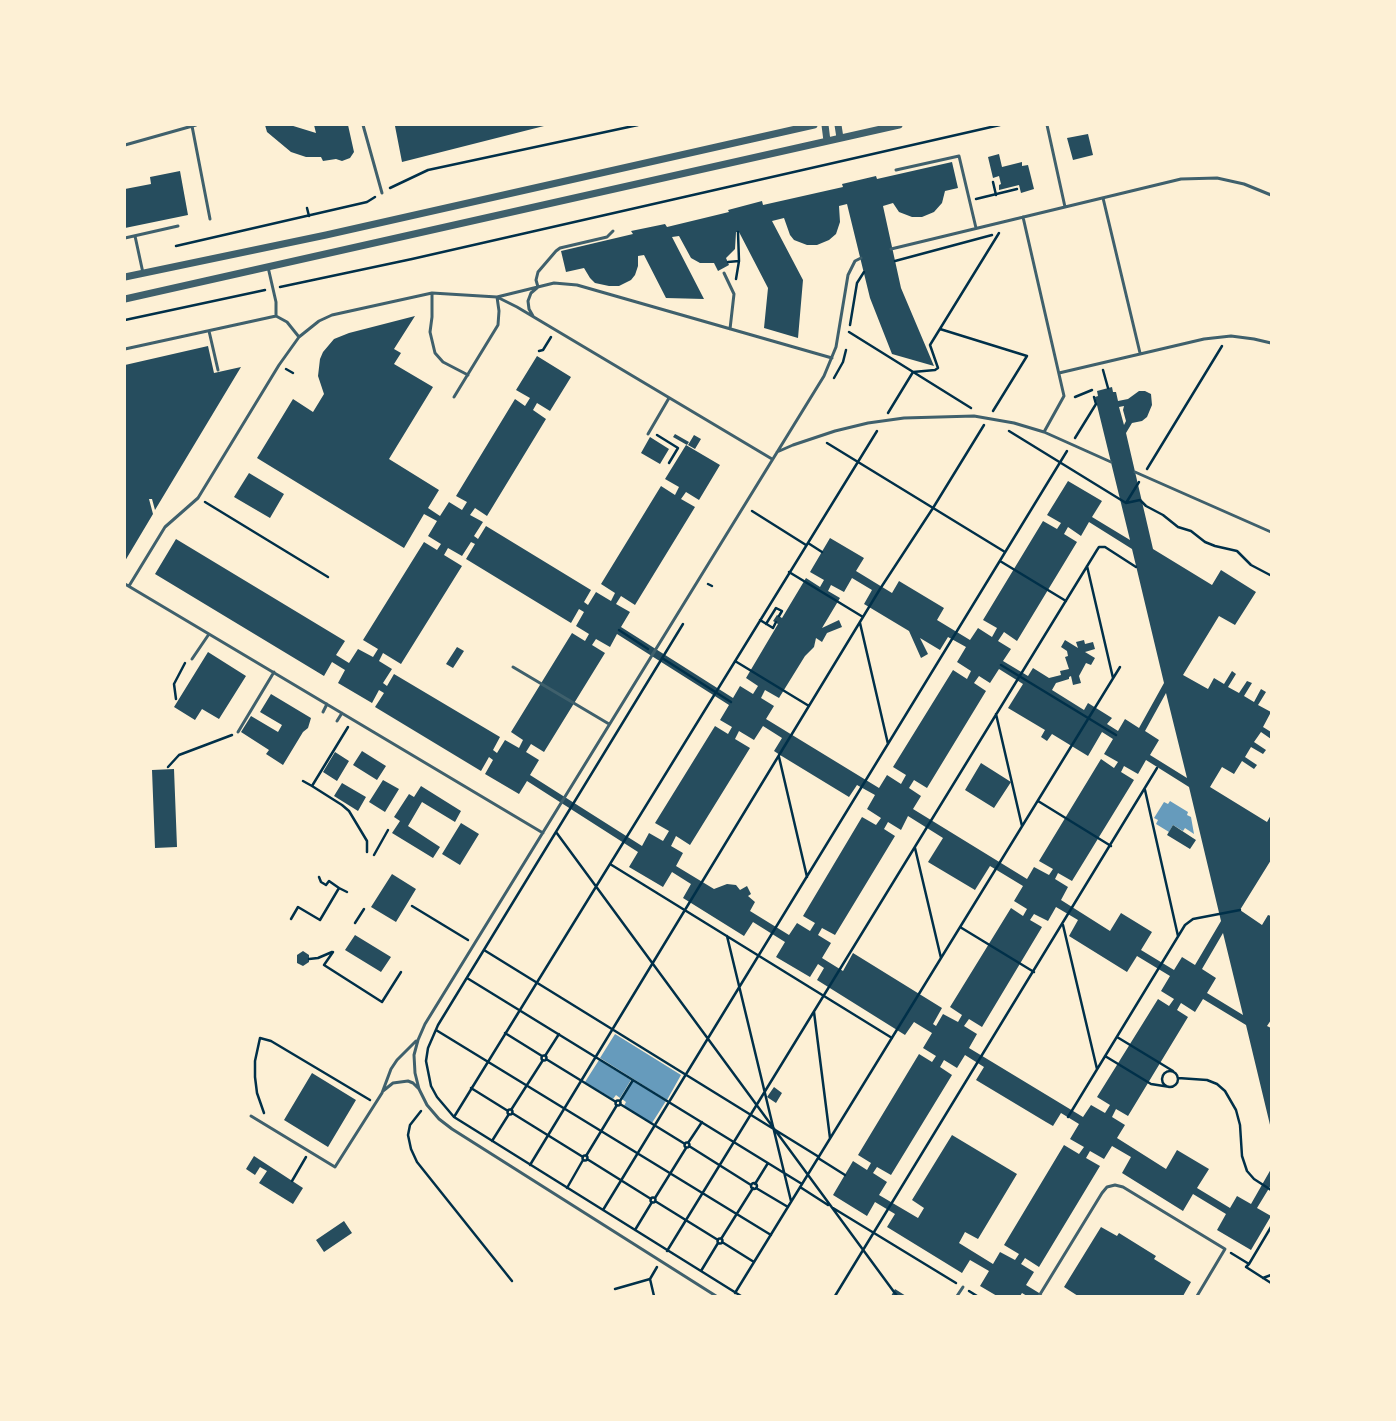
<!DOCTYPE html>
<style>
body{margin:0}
#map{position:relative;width:1396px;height:1421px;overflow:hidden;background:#fdf0d5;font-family:"Asap Condensed",sans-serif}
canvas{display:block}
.frame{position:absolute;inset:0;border:126px solid #fdf0d5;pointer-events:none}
</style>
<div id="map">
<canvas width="1396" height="1421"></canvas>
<div class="frame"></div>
</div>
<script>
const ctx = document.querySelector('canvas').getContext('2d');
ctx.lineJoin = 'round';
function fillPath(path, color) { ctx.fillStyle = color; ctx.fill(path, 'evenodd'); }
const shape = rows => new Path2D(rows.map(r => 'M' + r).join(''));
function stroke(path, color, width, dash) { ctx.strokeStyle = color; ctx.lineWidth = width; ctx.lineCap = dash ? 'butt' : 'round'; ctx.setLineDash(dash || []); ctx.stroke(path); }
const water = shape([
 [1170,801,1188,812,1187,815,1191,817,1194,834,1185,828,1183,831,1173,825,1169,832,1156,824,1158,820,1154,818,1164,802,1168,804],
 [615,1034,681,1075,667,1100,600,1058],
 [599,1060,631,1080,620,1098,616,1095,613,1099,585,1082],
 [633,1081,666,1101,652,1123,624,1106,626,1102,622,1099]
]);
const building = shape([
 [265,125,290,125,316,133,314,125,348,125,354,152,350,158,342,161,336,159,323,161,321,157,306,157,291,152,267,132],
 [400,125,424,126,544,126,402,162,395,126],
 [1088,134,1093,155,1073,160,1067,138],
 [999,154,1002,167,1022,162,1022,166,1028,165,1034,189,1021,193,1019,185,999,190,999,185,1001,184,999,176,993,178,988,157],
 [952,162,958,188,945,191,942,203,934,212,922,217,912,217,899,212,893,203,883,206,901,288,934,366,892,354,870,298,847,204,839,206,840,222,836,234,829,240,817,245,807,245,794,240,790,235,784,218,772,221,803,280,798,338,764,328,768,288,739,232,736,232,735,249,726,258,729,265,718,271,714,263,700,263,691,258,679,236,672,237,704,299,666,298,644,255,638,256,638,266,635,275,631,280,619,286,609,286,595,283,590,278,584,268,566,272,561,251,633,234,631,231,665,224,667,227,729,212,728,210,762,201,763,205,843,187,842,184,876,176,877,179],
 [180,171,188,215,125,228,125,189,151,184,150,177],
 [415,316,394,349,401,353,394,364,433,387,389,459,439,490,428,508,440,516,449,502,462,510,467,502,456,496,515,399,525,406,530,398,516,390,537,356,571,377,550,411,537,403,533,410,546,419,487,516,475,508,470,515,483,522,474,536,478,539,486,526,591,590,584,602,588,605,596,592,611,601,615,593,601,584,661,486,675,495,679,487,665,479,686,445,720,465,699,500,686,492,681,499,695,507,635,605,621,596,616,604,630,612,621,627,733,698,740,686,753,694,758,686,746,678,778,624,773,621,777,615,782,618,806,578,820,587,824,580,810,572,830,538,864,558,856,571,892,593,899,581,944,608,937,620,970,640,978,628,992,637,997,628,983,620,1043,521,1057,529,1061,523,1047,515,1068,481,1102,501,1092,517,1130,540,1095,397,1098,396,1097,391,1112,387,1113,392,1116,392,1118,401,1128,399,1139,391,1145,391,1151,394,1152,405,1147,417,1142,421,1132,423,1126,433,1153,549,1212,585,1221,570,1256,592,1235,625,1219,616,1183,675,1208,689,1214,678,1224,684,1232,671,1236,674,1228,687,1239,693,1247,681,1252,683,1244,696,1254,702,1261,689,1266,692,1258,705,1271,712,1263,727,1271,732,1271,739,1261,732,1254,742,1266,750,1263,754,1251,747,1245,757,1257,765,1254,769,1242,761,1234,774,1222,767,1210,787,1267,822,1271,815,1271,860,1240,910,1262,925,1268,915,1271,916,1271,1020,1267,1026,1271,1028,1271,1129,1246,1025,1203,999,1195,1012,1181,1003,1177,1010,1188,1017,1128,1116,1116,1109,1112,1117,1125,1125,1117,1138,1166,1169,1177,1150,1209,1169,1197,1188,1230,1208,1237,1196,1251,1204,1271,1169,1271,1185,1257,1208,1271,1216,1251,1250,1217,1230,1226,1214,1193,1194,1183,1211,1122,1173,1131,1157,1112,1146,1104,1159,1090,1151,1086,1158,1100,1166,1039,1267,1025,1258,1021,1264,1034,1272,1026,1285,1044,1296,1027,1296,1022,1293,1020,1296,997,1296,980,1286,989,1271,970,1260,962,1273,887,1227,895,1214,875,1202,867,1216,833,1195,853,1161,867,1170,871,1163,858,1155,919,1054,932,1062,936,1056,923,1048,932,1033,914,1022,905,1035,817,980,824,968,818,964,810,977,776,957,785,942,753,922,744,936,683,898,691,884,672,872,663,887,629,867,638,852,527,781,519,794,485,774,493,760,489,757,481,771,375,707,384,693,379,690,372,703,338,683,345,670,332,662,324,676,155,574,176,539,345,641,336,655,349,663,358,649,373,657,378,649,363,640,424,542,437,550,441,544,428,536,437,521,424,514,404,548,257,458,293,399,313,412,324,394,318,376,320,359,323,352,334,339,349,333],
 [1124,406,1123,410,1126,421,1124,425,1119,407],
 [1089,522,1132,549,1164,683,1139,728,1125,719,1118,731,1107,724,1112,718,1088,703,1084,710,1052,690,1056,683,1069,679,1069,677,1071,676,1073,685,1081,683,1079,676,1086,663,1091,665,1095,658,1085,652,1095,649,1093,642,1085,644,1084,640,1076,642,1078,648,1065,640,1061,647,1067,651,1068,656,1065,657,1069,669,1060,671,1061,675,1049,678,1033,668,1028,676,1003,661,1011,649,998,641,1004,632,1017,641,1077,542,1064,534,1068,527,1081,536],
 [471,542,475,544,466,559,571,623,579,609,584,612,576,626,589,634,585,641,572,633,511,732,523,740,519,748,505,740,497,753,493,750,500,737,394,674,387,686,383,683,392,669,379,661,383,653,401,664,462,566,444,555,448,548,462,556],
 [852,578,872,590,864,604,909,631,921,658,928,654,920,638,940,650,948,637,966,647,957,662,971,671,967,679,953,670,893,767,906,775,901,784,887,775,879,788,766,719,774,706,761,698,765,690,779,698,805,656,814,647,816,638,822,642,827,633,842,627,839,620,822,628,840,598,828,591,831,585,844,592],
 [617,634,729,705,720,720,732,727,728,734,715,726,655,823,669,831,663,841,649,833,642,846,530,775,539,760,526,752,531,744,544,752,605,653,592,645,596,639,610,647],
 [999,669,1023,684,1008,708,1045,730,1041,737,1047,741,1052,734,1088,756,1102,732,1113,739,1104,754,1118,762,1114,768,1101,759,1039,861,1053,869,1049,875,1034,867,1027,879,913,809,921,796,909,788,914,780,927,788,986,691,974,683,979,676,990,683],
 [1166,693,1187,778,1150,755,1159,740,1145,731],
 [763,726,782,738,774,751,780,755,849,797,857,785,875,795,867,809,881,818,876,825,862,817,803,916,815,923,810,931,797,923,789,935,750,911,755,902,748,896,751,894,747,886,740,890,736,885,727,884,714,889,676,866,683,853,671,846,676,836,690,845,750,748,735,739,739,731,754,740],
 [1146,760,1189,787,1221,921,1195,965,1182,957,1174,970,1141,950,1152,932,1121,913,1110,931,1061,900,1068,887,1055,879,1058,873,1072,881,1134,780,1121,772,1124,766,1138,774],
 [908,816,943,838,928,862,975,890,990,866,1023,886,1014,901,1027,909,1023,916,1011,908,950,1007,962,1015,958,1022,943,1014,936,1026,933,1024,942,1008,853,953,843,971,822,958,831,943,818,935,822,928,835,935,895,836,884,829,888,822,901,830],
 [1056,907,1078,920,1069,936,1127,972,1137,956,1170,976,1161,991,1174,999,1169,1006,1158,999,1097,1097,1110,1105,1105,1113,1091,1105,1083,1117,969,1048,977,1034,964,1026,969,1019,982,1027,1042,927,1030,920,1034,914,1048,921],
 [1223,933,1243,1015,1207,993,1216,978,1202,969],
 [965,1055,984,1067,976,1080,1046,1122,1053,1126,1061,1113,1079,1124,1070,1139,1084,1147,1079,1154,1064,1145,1004,1245,1019,1254,1015,1260,1000,1252,993,1264,959,1243,965,1232,978,1239,1017,1174,952,1135,912,1200,924,1208,918,1218,879,1195,887,1182,873,1173,877,1167,891,1175,952,1075,940,1067,944,1060,957,1068],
 [208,346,214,373,241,367,155,510,152,499,149,499,153,514,125,561,125,365],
 [675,434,689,442,687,445,673,437],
 [694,435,701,439,695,449,688,445],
 [650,437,669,449,660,464,641,453],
 [249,473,284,494,270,518,234,497],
 [457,647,464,651,453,668,446,664],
 [208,652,246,676,219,719,202,709,195,720,174,707],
 [271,694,311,718,308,728,303,732,283,765,266,754,269,750,241,732,251,716,278,732,282,725,260,712],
 [362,751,386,766,377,780,353,765],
 [335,752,349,761,337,781,323,772],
 [981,763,1011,782,994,808,965,790],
 [174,769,177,847,155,848,152,770],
 [383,780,399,789,385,812,369,802],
 [342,783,366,797,358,811,334,796],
 [421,786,461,811,455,822,422,802,408,826,440,847,433,858,392,833,400,821,394,817,409,794,414,797],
 [461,823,479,834,460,865,442,854],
 [1173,825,1196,840,1190,849,1167,835],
 [392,874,416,889,396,922,371,907],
 [355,935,391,957,381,972,345,950],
 [303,951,309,955,309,962,303,966,297,963,297,955],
 [312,1073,356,1100,328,1147,284,1120],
 [774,1087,782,1093,776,1103,767,1097],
 [254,1156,303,1188,293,1204,259,1183,267,1171,260,1167,255,1175,246,1169],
 [344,1221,352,1233,324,1252,316,1240],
 [1101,1227,1117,1236,1119,1233,1156,1256,1154,1259,1191,1282,1183,1296,1078,1296,1064,1287],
 [895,1289,906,1296,891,1296]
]);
const path = shape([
 [993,182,996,195],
 [390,188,428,170,638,125],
 [976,199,1017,189],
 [307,208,309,216],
 [176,246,367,202,375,197],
 [895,261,992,235],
 [728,262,739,261],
 [736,279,739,261,738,232],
 [280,287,412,259,1000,125],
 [125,320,265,290],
 [850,325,857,283,864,272],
 [940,329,1027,356,993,411],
 [849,332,971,408],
 [539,351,543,350,551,337],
 [286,369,293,373],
 [1103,370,1108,388],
 [834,378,843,362,846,350],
 [1075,397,1092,390],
 [888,413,913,372,935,370,938,368,930,345,999,233],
 [1009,431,1126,503,1140,500,1146,506,1163,515,1178,527,1191,531,1205,542,1215,546,1237,551,1251,565,1270,575],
 [657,435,678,448,669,463],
 [1075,438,1096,404,1094,397],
 [827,443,1005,552],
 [1147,469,1222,346],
 [205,502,328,577],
 [1126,503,1139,482],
 [752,511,806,545],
 [808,543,822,552],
 [1000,561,1066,601],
 [1087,566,1113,678],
 [789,572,863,617],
 [708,584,712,586],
 [760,620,773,628,776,622],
 [860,623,888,744],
 [683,624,438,1025,428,1048,426,1061,431,1086,437,1097,454,1117,741,1296],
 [766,624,776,608,782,611,779,616],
 [619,630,648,649],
 [662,658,731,702],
 [735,661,809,706],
 [1001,665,1116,735],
 [176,699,174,684,185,663],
 [996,714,1022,826],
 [348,727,312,786,342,805,349,811,367,841,367,852],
 [779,757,807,877],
 [168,767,179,755,232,735],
 [303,781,312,786],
 [1145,790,1178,936],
 [1038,801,1111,846],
 [556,832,897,1296],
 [915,848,941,958],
 [374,855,388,830],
 [610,864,892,1038],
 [319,877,321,882,326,885,329,881,339,888],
 [412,906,468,940],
 [291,919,298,907,320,920,339,888,347,892],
 [355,923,364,909],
 [1063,925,1097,1069],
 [960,927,1034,972],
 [727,936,791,1201],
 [484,950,819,1157],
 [333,952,324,965,382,1002,401,972],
 [309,959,318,958,332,952],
 [467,978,802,1184],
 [814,1012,830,1138],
 [436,1030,771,1235],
 [505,1033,542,1056],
 [1117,1037,1173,1071],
 '541.5 1058a2.5 2.5 0 1 1 5 0a2.5 2.5 0 1 1-5 0Z',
 [545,1056,559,1034],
 [1105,1056,1151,1084,1170,1087],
 [546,1059,616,1102],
 '1162 1079a8 8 0 1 1 16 0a8 8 0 1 1-16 0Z',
 [1178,1078,1207,1080,1217,1084,1225,1091,1236,1110,1240,1125,1242,1156,1247,1171,1254,1179,1271,1190],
 [471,1088,508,1111],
 '615.5 1103a2.5 2.5 0 1 1 5 0a2.5 2.5 0 1 1-5 0Z',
 [620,1101,633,1080],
 [620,1104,685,1144],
 '507.5 1112a2.5 2.5 0 1 1 5 0a2.5 2.5 0 1 1-5 0Z',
 [511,1110,543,1060],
 [421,1111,410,1125,408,1135,411,1149,417,1162,512,1281],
 [264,1113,257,1093,255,1077,255,1061,260,1038,271,1041,370,1100],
 [512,1113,583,1157],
 [454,1117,877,431],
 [1068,1117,1185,925,1193,919,1240,910],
 [492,1141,509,1114],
 '684.5 1145a2.5 2.5 0 1 1 5 0a2.5 2.5 0 1 1-5 0Z',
 [688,1143,702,1122],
 [689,1146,751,1185],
 '582.5 1158a2.5 2.5 0 1 1 5 0a2.5 2.5 0 1 1-5 0Z',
 [586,1156,617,1105],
 [818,1158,845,1175],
 [587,1159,651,1199],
 [530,1165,880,589,933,508,984,425],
 [292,1181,306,1157],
 '751 1186a3 3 0 1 1 6 0a3 3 0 1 1-6 0Z',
 [755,1184,768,1163],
 [800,1187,828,1205],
 [567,1188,583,1160],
 [756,1188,788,1207],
 '650.5 1200a2.5 2.5 0 1 1 5 0a2.5 2.5 0 1 1-5 0Z',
 [655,1198,686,1148],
 [655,1201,718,1240],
 [833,1208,956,1283],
 [603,1210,1067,451],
 [635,1230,652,1202],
 '717.5 1241a2.5 2.5 0 1 1 5 0a2.5 2.5 0 1 1-5 0Z',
 [721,1239,753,1188],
 [722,1242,754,1262],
 [667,1251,1097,550,1099,547,1105,547,1136,567],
 [1231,1253,1249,1264,1271,1227],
 [1249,1264,1246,1267,1271,1283],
 [701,1271,718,1243],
 [1263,1278,1271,1275],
 [615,1289,650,1279],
 [969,1291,977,1296],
 [735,1293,1120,667],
 [654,1296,650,1279,657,1267],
 [835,1296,1157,768]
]);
const service = shape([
 [363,125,382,193],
 [1047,125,1065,207],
 [192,126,210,219],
 [125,145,196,125],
 [896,170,959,156,976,228],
 [1103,198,1140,353],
 [1023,217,1064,396,1044,432],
 [135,236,143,273],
 [125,238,178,226],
 [891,249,1181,179,1217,178,1244,184,1271,195],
 [268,267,276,302,276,316],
 [724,273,734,294,730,329],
 [432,293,432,317,430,332,435,353,443,362,468,375],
 [533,316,529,309,528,301,531,293,538,287,536,280,538,272,556,251,560,248,607,237,613,231],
 [209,331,218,370],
 [125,349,276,316,287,322,299,337],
 [1059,373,1204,339,1231,336,1254,339,1271,343],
 [454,397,498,325,499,311,497,297,554,283,577,285,832,358],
 [648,434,669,398],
 [777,452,793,445,835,431,868,423,904,418,974,416,1014,423,1044,432,1111,462],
 [1135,472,1271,532],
 [125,584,543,833],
 [129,586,165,527,198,498,279,365,299,337,319,321,332,315,432,293,497,297,517,307,772,459],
 [192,659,209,634],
 [513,667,609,724],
 [323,712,327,704],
 [337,721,342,713],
 [238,732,274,672],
 [383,1091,393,1083,408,1081,413,1083,419,1089],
 [251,1116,335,1167,382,1093,391,1069,397,1060,416,1041],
 [716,1296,452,1129,439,1119,427,1105,419,1089,415,1073,414,1055,418,1040,425,1024,824,376,836,347,848,275,855,261,861,258],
 [957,1296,963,1287],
 [1039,1296,1102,1193,1107,1187,1115,1185,1123,1187,1225,1249,1197,1296]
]);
const tertiary = shape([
 [825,125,827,141],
 [838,125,840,138],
 [125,277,326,235,814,125],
 [125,299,899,125]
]);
fillPath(water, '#669bbc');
fillPath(building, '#264d5e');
stroke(path, '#003049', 2.5);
stroke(service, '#3f606c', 3);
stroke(tertiary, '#3f606c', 7);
</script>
